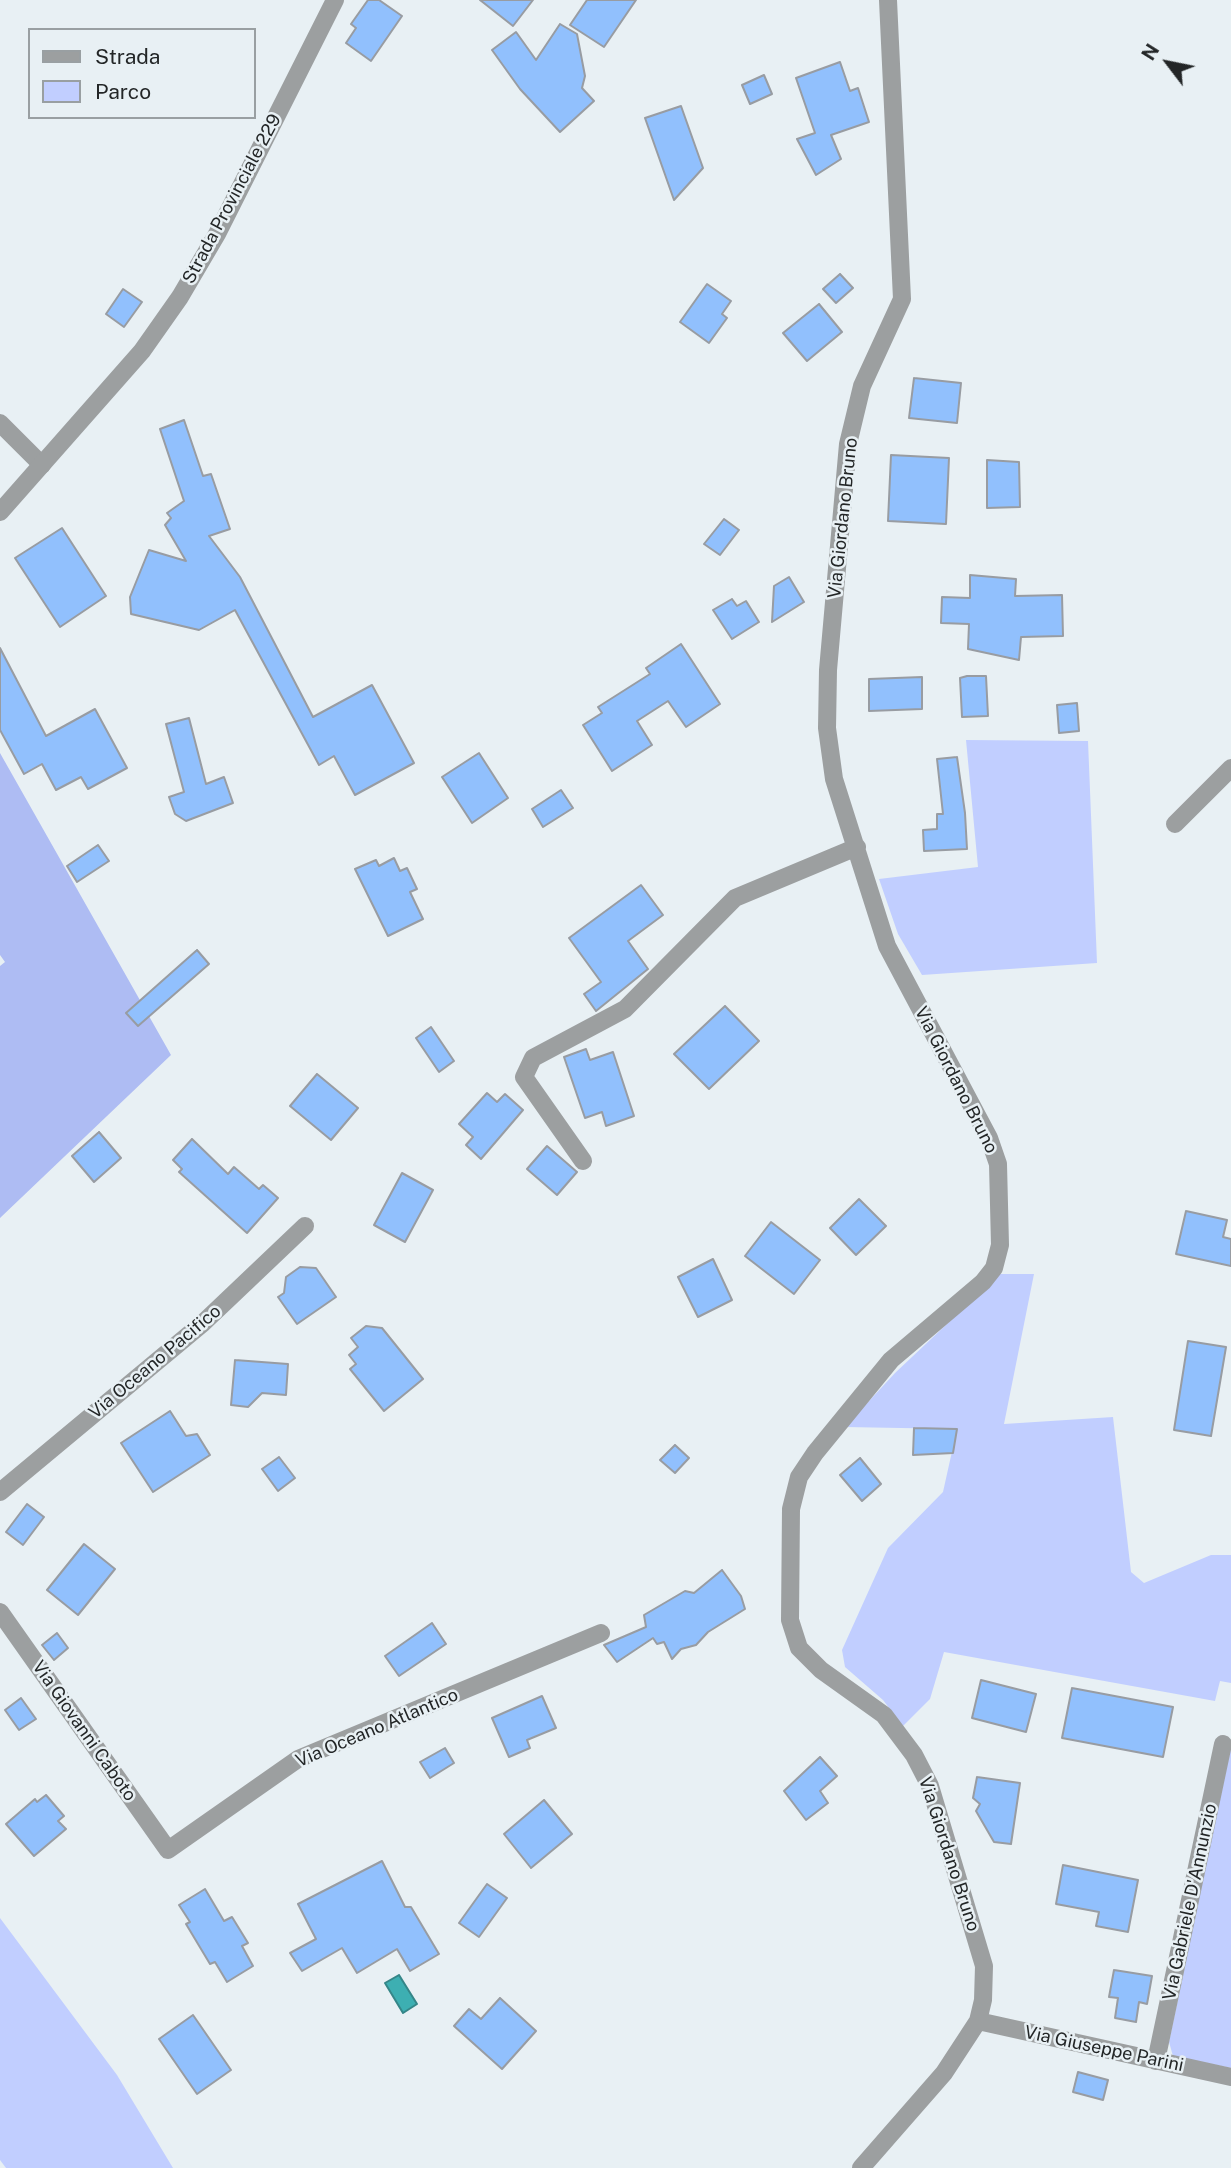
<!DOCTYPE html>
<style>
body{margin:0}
#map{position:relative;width:1231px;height:2168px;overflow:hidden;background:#e8f0f4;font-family:"Public Sans",sans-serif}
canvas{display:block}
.legend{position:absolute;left:28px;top:28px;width:228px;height:91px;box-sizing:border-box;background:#e8f0f4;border:2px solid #999fa2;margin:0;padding:9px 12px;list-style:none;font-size:21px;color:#232627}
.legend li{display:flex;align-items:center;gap:14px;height:35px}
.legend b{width:35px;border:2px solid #999fa2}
.north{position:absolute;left:1133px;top:28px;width:70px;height:70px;-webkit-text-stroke:5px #e8f0f4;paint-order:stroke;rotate:302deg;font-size:19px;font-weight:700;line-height:28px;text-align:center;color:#232627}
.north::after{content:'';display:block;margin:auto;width:24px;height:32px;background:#232627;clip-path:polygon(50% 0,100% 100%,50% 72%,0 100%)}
</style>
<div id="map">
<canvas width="1231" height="2168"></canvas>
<ul class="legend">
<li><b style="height:9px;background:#9c9fa0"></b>Strada</li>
<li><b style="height:19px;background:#c1ceff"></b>Parco</li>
</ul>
<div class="north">N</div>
</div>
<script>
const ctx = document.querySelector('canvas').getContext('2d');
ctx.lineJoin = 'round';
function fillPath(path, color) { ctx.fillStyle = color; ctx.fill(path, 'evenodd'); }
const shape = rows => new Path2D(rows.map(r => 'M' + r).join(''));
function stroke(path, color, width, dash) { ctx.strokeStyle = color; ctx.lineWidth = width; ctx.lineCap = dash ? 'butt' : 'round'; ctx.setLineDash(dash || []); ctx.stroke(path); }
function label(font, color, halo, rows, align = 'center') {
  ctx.font = font + ' "Public Sans",sans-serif'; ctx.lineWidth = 5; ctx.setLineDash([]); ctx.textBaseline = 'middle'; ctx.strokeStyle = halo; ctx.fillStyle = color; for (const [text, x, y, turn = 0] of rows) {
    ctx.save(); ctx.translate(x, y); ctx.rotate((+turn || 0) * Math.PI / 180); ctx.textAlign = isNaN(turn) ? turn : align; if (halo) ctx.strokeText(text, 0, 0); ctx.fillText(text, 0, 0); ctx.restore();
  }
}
const green = shape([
 [966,740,1088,741,1097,963,922,975,898,934,879,879,978,867],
 [1000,1274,1034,1274,1004,1424,1113,1417,1131,1572,1144,1583,1211,1555,1231,1555,1231,1683,1220,1681,1215,1701,944,1652,930,1699,903,1726,883,1700,845,1667,842,1650,888,1548,943,1492,957,1429,845,1427,895,1373],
 [1231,1747,1231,2068,1173,2056,1169,2042],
 [0,1918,117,2075,173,2168,6,2168,0,2160]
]);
const forest = shape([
 [0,753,171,1055,0,1218,0,966,5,962,0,955]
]);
const water = shape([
 [399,1975,417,2004,403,2013,385,1983,399,1975]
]);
const building = shape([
 [368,0,379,0,402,16,371,61,346,43,356,28,351,24,368,0],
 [480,0,533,0,513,26,480,0],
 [587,0,636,0,604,47,570,25,587,0],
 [560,24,577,34,585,76,582,88,594,101,560,132,520,89,492,50,516,32,536,60,560,24],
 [840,62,850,91,858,88,869,122,831,135,841,159,816,175,797,139,815,133,796,78,840,62],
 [764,75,772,94,750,104,742,85,764,75],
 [681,106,703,168,674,200,645,118,681,106],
 [840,274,853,288,836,303,823,289,840,274],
 [707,284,731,301,722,314,727,318,709,343,680,322,707,284],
 [123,289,142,302,124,327,106,314,123,289],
 [819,304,842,332,807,361,783,333,819,304],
 [914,378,961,383,957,423,909,418,914,378],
 [184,420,203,476,211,474,230,529,209,536,240,577,313,717,372,685,414,763,355,795,334,756,319,765,235,610,199,630,131,614,130,597,149,550,186,561,165,525,171,518,167,513,184,501,160,429,184,420],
 [891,455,949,458,946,524,888,521,891,455],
 [987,460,1019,462,1020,507,987,508,987,460],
 [724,519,739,530,720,555,704,544,724,519],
 [62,528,106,596,60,627,15,558,62,528],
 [970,575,1016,579,1015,596,1062,595,1063,636,1021,637,1019,660,968,649,969,624,941,623,942,597,970,598,970,575],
 [789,577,804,602,772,622,774,586,789,577],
 [732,599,737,606,746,601,759,622,732,639,713,610,732,599],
 [681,644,720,704,686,727,668,701,637,721,652,745,612,771,583,725,602,713,598,707,650,674,646,668,681,644],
 [0,648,46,736,95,709,127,768,88,789,81,777,56,790,42,764,24,774,0,730,0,648],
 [967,676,986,676,988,716,962,717,960,678,967,676],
 [922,677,922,709,869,711,869,679,922,677],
 [1077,703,1079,731,1059,733,1057,705,1077,703],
 [189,718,206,784,224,777,233,803,186,821,175,814,169,797,184,792,166,724,189,718],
 [479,753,508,798,472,823,442,777,479,753],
 [957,757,965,813,967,849,924,851,923,830,937,829,937,814,943,814,937,759,957,757],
 [561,790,573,808,543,827,532,809,561,790],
 [98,845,109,861,77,882,67,866,98,845],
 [394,858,400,871,407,868,417,889,410,892,423,919,388,936,355,869,376,860,379,866,394,858],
 [641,885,663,915,628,941,648,969,596,1011,584,994,601,982,569,938,641,885],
 [197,950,209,964,138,1026,126,1013,197,950],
 [725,1006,759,1041,709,1089,674,1054,725,1006],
 [431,1027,454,1061,439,1072,416,1038,431,1027],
 [586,1049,590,1060,613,1052,634,1116,606,1126,602,1112,585,1118,564,1057,586,1049],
 [317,1074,358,1108,331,1140,290,1106,317,1074],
 [487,1093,497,1102,505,1094,523,1110,481,1159,466,1145,473,1137,459,1124,487,1093],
 [99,1132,121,1158,94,1182,72,1156,99,1132],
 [192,1139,228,1174,234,1167,259,1189,263,1185,278,1198,247,1233,179,1172,182,1169,173,1160,192,1139],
 [547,1146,577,1172,557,1195,527,1169,547,1146],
 [402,1173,433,1190,405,1242,374,1225,402,1173],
 [859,1199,886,1226,856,1255,830,1228,859,1199],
 [1186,1211,1227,1220,1223,1237,1231,1239,1231,1266,1176,1254,1186,1211],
 [771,1222,820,1260,794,1294,745,1256,771,1222],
 [713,1259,732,1300,698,1317,678,1277,713,1259],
 [300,1267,316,1268,336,1297,297,1324,278,1297,284,1293,286,1277,300,1267],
 [366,1326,382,1328,423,1379,384,1411,350,1369,356,1364,349,1355,358,1347,351,1338,366,1326],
 [1188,1341,1226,1347,1211,1436,1174,1430,1188,1341],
 [235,1360,288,1364,286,1395,262,1393,248,1407,231,1405,235,1360],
 [170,1411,186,1436,197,1434,210,1455,153,1492,121,1443,170,1411],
 [914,1428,957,1429,953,1453,913,1455,914,1428],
 [675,1445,689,1458,675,1473,660,1460,675,1445],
 [279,1457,295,1478,278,1491,262,1469,279,1457],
 [860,1458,881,1484,862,1501,840,1475,860,1458],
 [27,1504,44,1517,23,1545,6,1532,27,1504],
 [84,1544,115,1569,78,1615,47,1590,84,1544],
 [722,1570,741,1596,745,1609,708,1632,696,1645,681,1649,672,1659,664,1642,657,1644,653,1638,617,1662,604,1645,646,1627,644,1615,685,1591,694,1593,722,1570],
 [432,1623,446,1644,399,1676,385,1656,432,1623],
 [57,1633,68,1648,54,1660,42,1645,57,1633],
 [981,1680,1036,1694,1026,1732,972,1718,981,1680],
 [1072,1688,1173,1707,1163,1757,1062,1738,1072,1688],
 [542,1696,556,1728,527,1740,530,1748,509,1757,492,1718,542,1696],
 [21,1698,36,1719,19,1730,5,1710,21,1698],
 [445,1748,454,1763,430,1778,420,1762,445,1748],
 [820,1757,837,1776,820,1791,828,1803,806,1820,784,1791,820,1757],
 [977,1777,1020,1783,1011,1844,994,1842,976,1811,980,1804,973,1798,977,1777],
 [46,1795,64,1816,58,1821,66,1829,34,1856,6,1824,35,1799,37,1802,46,1795],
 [544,1800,572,1834,531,1868,504,1834,544,1800],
 [382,1861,405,1907,411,1907,439,1954,410,1971,397,1949,357,1973,342,1948,302,1971,290,1953,316,1939,298,1904,382,1861],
 [1063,1865,1138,1880,1128,1932,1096,1926,1099,1912,1056,1904,1063,1865],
 [487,1884,507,1898,479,1937,459,1923,487,1884],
 [205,1889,224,1921,232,1917,248,1943,242,1946,253,1966,227,1982,215,1962,210,1964,186,1924,190,1922,179,1905,205,1889],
 [1114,1970,1152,1976,1147,2004,1139,2002,1136,2022,1115,2018,1118,1998,1109,1997,1114,1970],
 [500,1998,536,2031,502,2069,454,2026,469,2009,481,2019,500,1998],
 [193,2015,231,2070,197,2094,159,2039,193,2015],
 [1078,2072,1108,2080,1103,2100,1073,2092,1078,2072]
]);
const minor = shape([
 [0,423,42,465],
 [1175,824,1231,768],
 [583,1161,524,1077,533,1058,625,1009,735,898,857,847],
 [0,1492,203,1323,305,1226],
 [0,1612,168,1850,298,1759,601,1633],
 [978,2021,1231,2077],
 [1156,2061,1223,1744],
 [861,2168,944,2073,978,2021,983,2000,984,1966,930,1786,914,1755,884,1715,821,1670,799,1648,790,1620,791,1509,799,1477,815,1453,891,1360,983,1282,994,1268,1000,1245,998,1164,989,1138,887,946,834,779,827,728,828,670,848,444,862,386,902,299,888,0]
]);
const tertiary = shape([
 [0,512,142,351,180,297,217,234,335,0]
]);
const streetNames = [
 ["Strada Provinciale 229",232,199,-62],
 ["Via Giordano Bruno",843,518,-84],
 ["Via Giordano Bruno",956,1080,63],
 ["Via Oceano Pacifico",155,1362,-40],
 ["Via Oceano Atlantico",377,1728,-23],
 ["Via Giovanni Caboto",84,1731,55],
 ["Via Giordano Bruno",949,1854,72],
 ["Via Gabriele D'Annunzio",1190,1902,-78],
 ["Via Giuseppe Parini",1104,2049,12]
];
fillPath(green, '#c1ceff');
fillPath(forest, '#aebcf3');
fillPath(water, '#3dafb2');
stroke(water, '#358688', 2);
fillPath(building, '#91c0fd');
stroke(building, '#989ca2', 2);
stroke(minor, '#9c9fa0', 18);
stroke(tertiary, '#9c9fa0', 18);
label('18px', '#232627', '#e8f0f4', streetNames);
</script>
